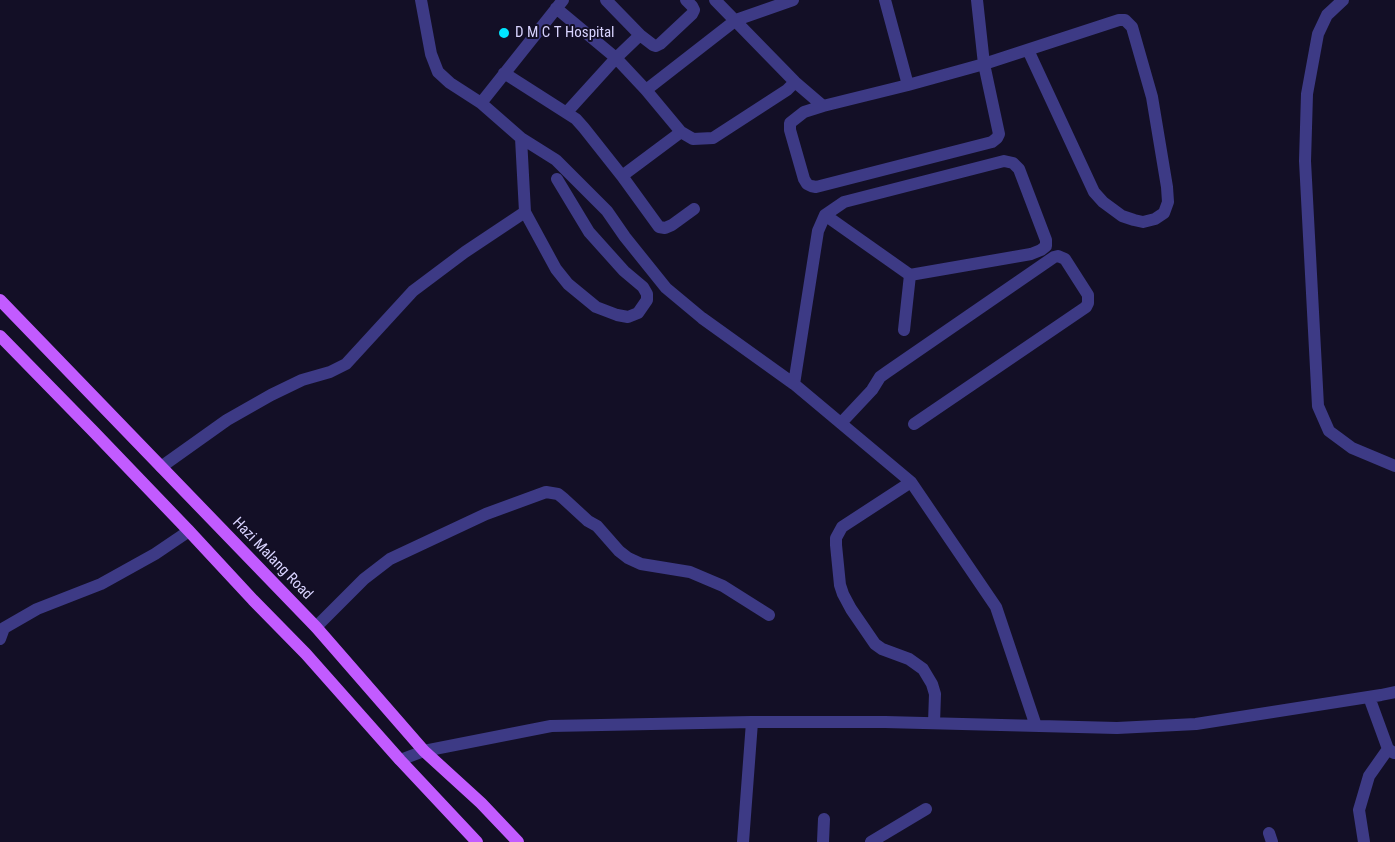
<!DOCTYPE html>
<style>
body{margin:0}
canvas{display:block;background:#130f26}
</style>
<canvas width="1395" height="842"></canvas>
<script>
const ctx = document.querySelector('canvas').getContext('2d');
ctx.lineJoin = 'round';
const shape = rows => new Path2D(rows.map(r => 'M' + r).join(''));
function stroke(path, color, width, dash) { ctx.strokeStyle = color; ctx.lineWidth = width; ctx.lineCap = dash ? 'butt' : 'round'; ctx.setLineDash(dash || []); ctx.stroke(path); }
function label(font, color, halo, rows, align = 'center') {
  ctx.font = font + ' "Roboto Condensed",sans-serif'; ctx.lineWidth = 4; ctx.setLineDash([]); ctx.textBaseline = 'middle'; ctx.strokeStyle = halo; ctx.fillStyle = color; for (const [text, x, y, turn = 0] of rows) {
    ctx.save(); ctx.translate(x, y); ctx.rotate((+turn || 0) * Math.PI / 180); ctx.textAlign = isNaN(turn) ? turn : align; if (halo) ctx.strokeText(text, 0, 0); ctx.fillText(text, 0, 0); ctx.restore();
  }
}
const minor = shape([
 [421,0,431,54,438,72,450,83,481,103,521,138,556,160,607,211,625,237,666,288,702,318,794,384,911,482,996,607,1036,726],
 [606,0,640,35,653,45,656,46,660,44,692,14,694,10,692,6,686,0],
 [715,0,795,82,823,106,908,85,984,64,1119,20,1125,20,1132,27,1152,97,1167,187,1168,202,1164,213,1155,219,1143,222,1134,220,1122,216,1103,202,1094,192,1028,50],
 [885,0,908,85],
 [1343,0,1327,15,1318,34,1307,94,1305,161,1318,406,1329,431,1352,448,1395,466],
 [556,8,616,58,646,90,681,132,693,139,713,138,787,90,795,82],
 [504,73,576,119,584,128,622,176,659,227,665,228,672,225,694,209],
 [646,90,736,20,793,0],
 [481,103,563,0],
 [823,106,804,112,790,123,790,130,804,179,807,184,811,186,816,187,992,142,997,138,999,134,984,64,977,0],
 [567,112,616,58,640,35],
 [622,176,681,132],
 [525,212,556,269,568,284,596,307,617,315,628,317,638,313,647,300,647,294,643,287,624,271,589,232,557,179],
 [904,330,910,275],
 [794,384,818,231,825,215,844,202,1004,161,1013,163,1019,169,1046,240,1046,246,1041,250,1031,254,910,275,825,215],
 [841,423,872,390,880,377,887,372,1054,257,1058,256,1065,259,1088,295,1088,303,1086,307,914,424],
 [161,467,227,420,271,395,302,380,330,372,346,364,413,291,465,252,525,212,521,138],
 [911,482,842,527,836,538,836,545,840,585,843,594,851,609,875,644,882,649,909,659,923,669,932,684,935,694,934,723],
 [316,627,364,579,390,559,486,514,546,492,558,494,563,498,588,521,597,526,619,551,628,558,641,564,690,572,723,586,769,615],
 [0,639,4,628,37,609,101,584,155,554,189,531],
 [1369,697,1388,749,1394,753],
 [400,760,424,751,551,726,752,722,885,722,1117,728,1196,724,1381,695,1395,692],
 [1269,833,1272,842],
 [743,842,752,722],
 [823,842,824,819],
 [871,842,926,809],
 [1364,842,1359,810,1369,776,1388,749]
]);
const major = shape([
 [0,300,316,627,424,751,481,803,518,842],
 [0,336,93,431,189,531,253,600,306,654,400,760,477,842]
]);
const markers = [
 [504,33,6,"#00e5ff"]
];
const poiNames = [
 ["D M C T Hospital",515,33]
];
const streetNames = [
 ["Hazi Malang Road",272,559,46]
];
stroke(minor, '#3d3a85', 12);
stroke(major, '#c25bff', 12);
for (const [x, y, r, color] of markers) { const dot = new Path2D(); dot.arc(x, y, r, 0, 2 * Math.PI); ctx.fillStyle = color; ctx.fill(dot); stroke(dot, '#130f26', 2); }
label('15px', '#d9d4ff', '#130f26', poiNames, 'left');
label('15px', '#d9d4ff', '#130f26', streetNames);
</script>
